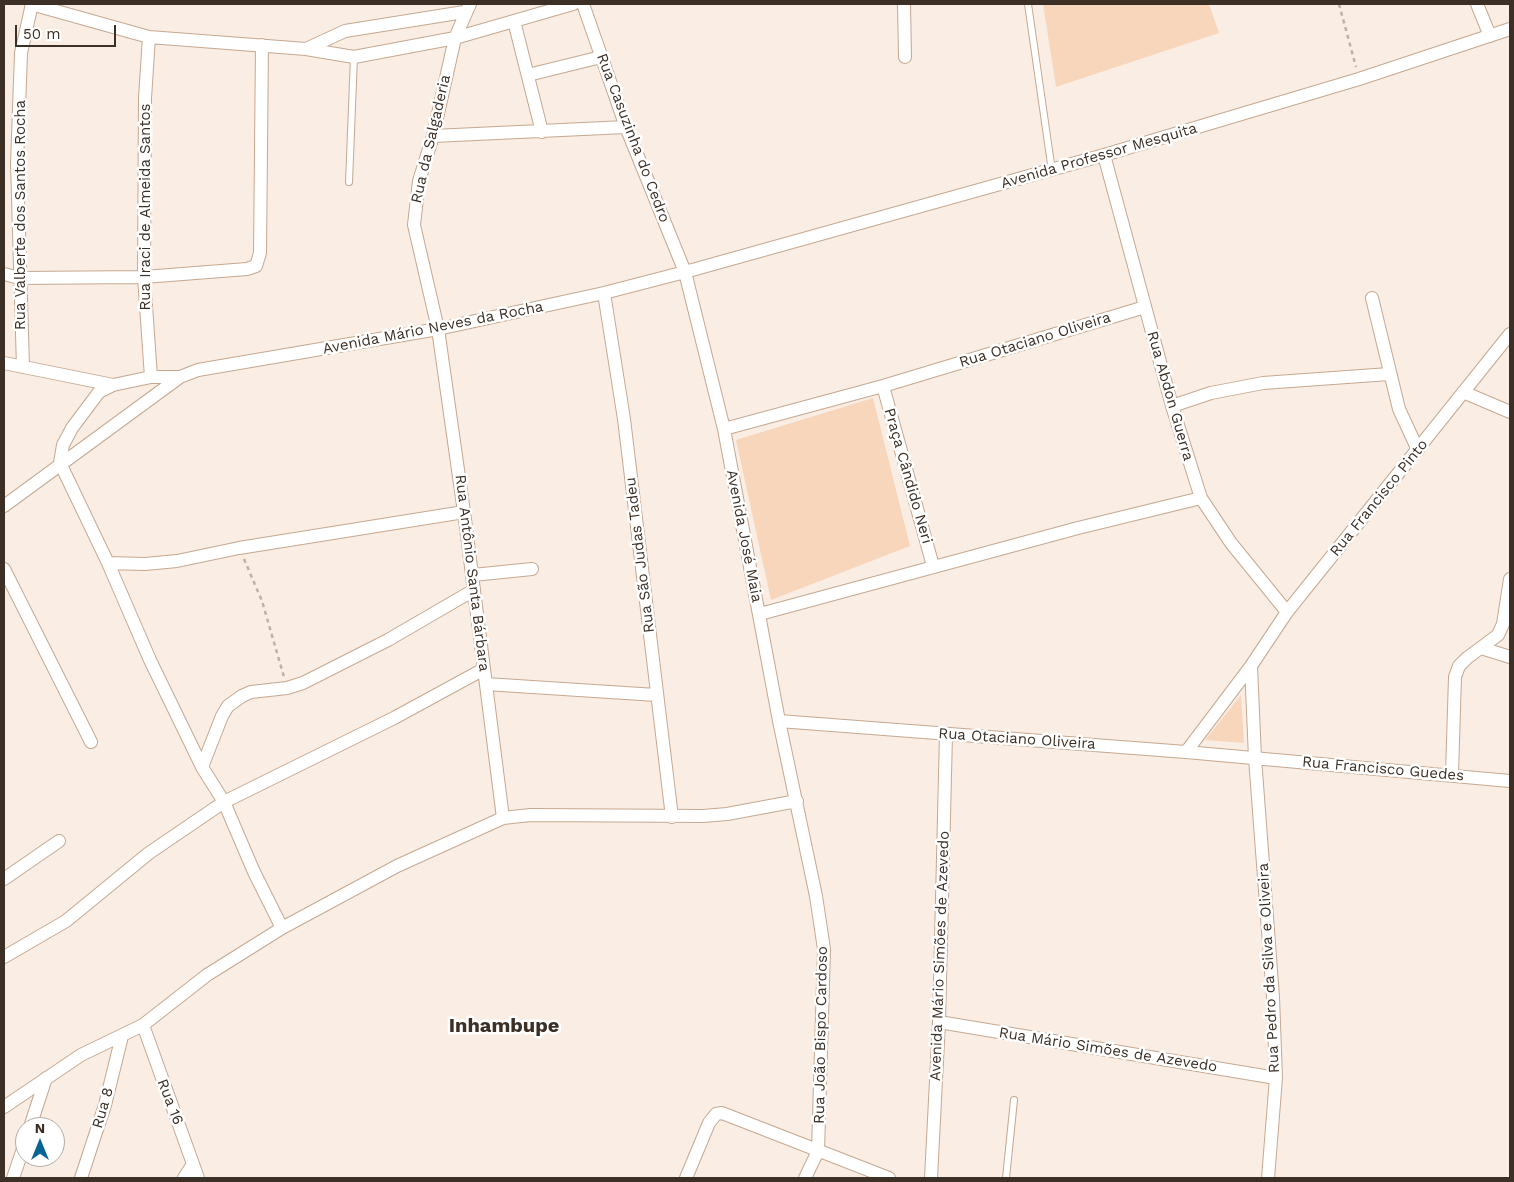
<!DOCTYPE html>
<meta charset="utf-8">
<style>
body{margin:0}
#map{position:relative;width:1514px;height:1182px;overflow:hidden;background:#faede3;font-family:"Work Sans",sans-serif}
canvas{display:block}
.frame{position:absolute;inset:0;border:5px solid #3c2f26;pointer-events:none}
.north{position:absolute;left:15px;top:1117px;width:50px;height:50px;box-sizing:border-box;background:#fff;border:1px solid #b1aca8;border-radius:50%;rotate:0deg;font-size:14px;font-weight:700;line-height:20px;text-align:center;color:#3c2f26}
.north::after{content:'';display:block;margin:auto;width:18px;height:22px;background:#076494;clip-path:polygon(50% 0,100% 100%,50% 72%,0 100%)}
.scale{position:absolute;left:15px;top:25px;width:101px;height:22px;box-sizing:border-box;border:2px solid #3c2f26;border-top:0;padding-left:6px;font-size:15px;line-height:18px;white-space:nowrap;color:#3c2f26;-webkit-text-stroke:4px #fff;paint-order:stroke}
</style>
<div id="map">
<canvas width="1514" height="1182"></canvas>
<div class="frame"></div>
<div class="north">N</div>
<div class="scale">50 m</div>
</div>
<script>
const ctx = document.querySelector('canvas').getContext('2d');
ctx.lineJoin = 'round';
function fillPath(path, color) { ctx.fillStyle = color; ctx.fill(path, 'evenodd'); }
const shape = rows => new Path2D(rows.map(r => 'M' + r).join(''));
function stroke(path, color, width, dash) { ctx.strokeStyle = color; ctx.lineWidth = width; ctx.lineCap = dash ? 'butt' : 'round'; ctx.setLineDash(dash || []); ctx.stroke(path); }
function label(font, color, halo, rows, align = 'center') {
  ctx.font = font + ' "Work Sans",sans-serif'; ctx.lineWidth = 5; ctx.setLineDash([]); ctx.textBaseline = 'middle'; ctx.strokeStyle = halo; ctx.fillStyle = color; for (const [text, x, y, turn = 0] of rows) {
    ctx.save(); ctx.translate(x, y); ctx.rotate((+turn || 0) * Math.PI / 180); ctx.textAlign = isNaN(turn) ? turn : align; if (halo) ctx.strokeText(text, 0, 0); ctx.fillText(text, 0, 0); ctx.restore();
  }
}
const green = shape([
 [1043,4,1209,4,1219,33,1056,87],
 [873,398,910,546,771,600,736,440],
 [1241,695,1244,743,1205,740]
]);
const path = shape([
 [1339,4,1356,67],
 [244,559,262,601,284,677]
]);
const service = shape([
 [1028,4,1052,171],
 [349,182,354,57],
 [1006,1178,1014,1100]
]);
const minor = shape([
 [31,4,149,37,306,49,354,57,455,38,573,4],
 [470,4,455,38,433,136,419,181,414,225,438,329,464,512,503,818],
 [583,4,626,127,685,272,724,429,779,721,816,896,824,949,818,1151,805,1178],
 [904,4,905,57],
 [1477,4,1490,36],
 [514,21,542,132],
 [149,37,145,98,144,277,151,377],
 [306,49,345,31,464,12],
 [528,75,601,57],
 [433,136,626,127],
 [1104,155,1172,406,1201,498,1231,543,1287,612],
 [4,274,19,278,144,277,247,269,256,266,260,253,262,45],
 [604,293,624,419,672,817],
 [1372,298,1399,409,1418,450],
 [4,363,113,385,151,377,180,377],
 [23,367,17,164,21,53,32,4],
 [113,385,99,392,72,428,63,445,60,463,108,563,150,660,202,767,224,802,254,872,282,928],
 [883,386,933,566],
 [1463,392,1510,412],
 [1172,406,1211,393,1263,383,1389,374],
 [724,429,883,386,1145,307],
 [4,506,180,377,198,370,438,329,604,293,685,272,1104,155,1359,79,1510,29],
 [108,563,145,564,177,561,239,548,464,512],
 [4,569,91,742],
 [473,575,532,569],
 [760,614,1078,528,1201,498],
 [1481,648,1510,657],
 [1251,666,1255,758,1273,997,1276,1078,1268,1178],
 [486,684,656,695],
 [779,721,1186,752,1510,781],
 [1186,752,1251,666,1287,612,1510,334],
 [202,767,222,716,228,706,242,696,251,692,287,688,303,683,388,640,474,590],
 [1452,774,1455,677,1459,666,1467,658,1498,635,1503,624,1510,579],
 [4,879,59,841],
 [4,957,66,921,149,853,224,802,394,718,484,669],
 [939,1022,1276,1078],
 [143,1025,193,1164,184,1178],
 [4,1107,81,1055,143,1025,207,975,282,928,397,866,503,818,530,815,703,816,727,814,797,801],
 [30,1127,46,1078],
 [193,1164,198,1178],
 [13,1178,25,1143],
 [81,1178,105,1105,122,1036],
 [686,1178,709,1123,716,1114,722,1113,889,1178],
 [931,1178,939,1022,946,734]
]);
const streetNames = [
 ["Rua Casuzinha do Cedro",633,138,69],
 ["Rua da Salgaderia",431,139,-77],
 ["Avenida Professor Mesquita",1099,156,-16],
 ["Rua Iraci de Almeida Santos",146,207,-90],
 ["Rua Valberte dos Santos Rocha",21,215,-90],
 ["Avenida Mário Neves da Rocha",433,328,-11],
 ["Rua Otaciano Oliveira",1035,340,-17],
 ["Rua Abdon Guerra",1170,396,74],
 ["Praça Cândido Neri",908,476,74],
 ["Rua Francisco Pinto",1379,498,-51],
 ["Avenida José Maia",744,536,79],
 ["Rua São Judas Tadeu",640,555,-97],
 ["Rua Antônio Santa Bárbara",472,573,83],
 ["Rua Otaciano Oliveira",1017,739,4],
 ["Rua Francisco Guedes",1383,769,5],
 ["Avenida Mário Simões de Azevedo",940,956,-88],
 ["Rua Pedro da Silva e Oliveira",1269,968,-93],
 ["Rua João Bispo Cardoso",821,1035,-89],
 ["Rua Mário Simões de Azevedo",1108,1050,9],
 ["Rua 16",170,1102,69],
 ["Rua 8",103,1108,-74]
];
const districtNames = [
 ["Inhambupe",504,1026]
];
fillPath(green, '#f8d6bb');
stroke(service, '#c6a890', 8);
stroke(minor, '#c6a890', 14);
stroke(path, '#beb1a8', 2.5, [4, 4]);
stroke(service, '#fff', 6);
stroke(minor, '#fff', 12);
label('15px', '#3c2f26', '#fff', streetNames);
label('bold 20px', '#3c2f26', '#fff', districtNames);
</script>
